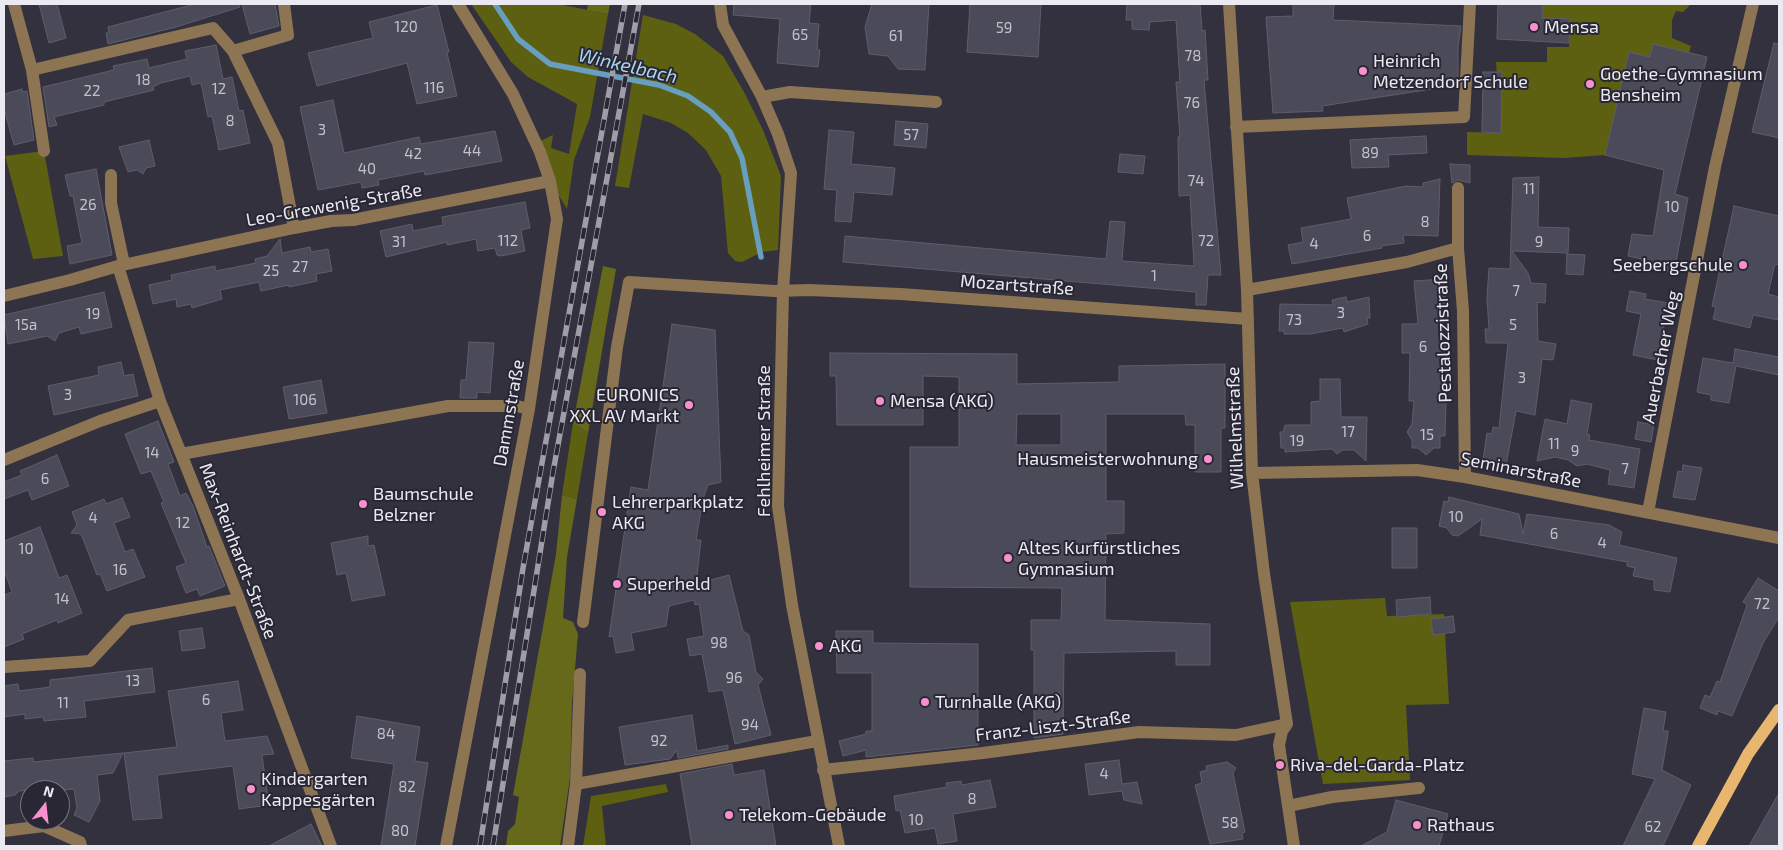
<!DOCTYPE html>
<meta charset="utf-8">
<style>
body{margin:0}
#map{position:relative;width:1783px;height:850px;overflow:hidden;background:#33313e;font-family:"Exo 2",sans-serif}
canvas{display:block}
.frame{position:absolute;inset:0;border:5px solid #ebeaf2;pointer-events:none}
.north{position:absolute;left:20px;top:780px;width:50px;height:50px;box-sizing:border-box;background:#292734;border:1px solid #777580;border-radius:50%;rotate:16deg;font-size:14px;font-weight:700;line-height:20px;text-align:center;color:#ebeaf2}
.north::after{content:'';display:block;margin:auto;width:18px;height:22px;background:#f890cd;clip-path:polygon(50% 0,100% 100%,50% 72%,0 100%)}
</style>
<div id="map">
<canvas width="1783" height="850"></canvas>
<div class="frame"></div>
<div class="north">N</div>
</div>
<script>
const ctx = document.querySelector('canvas').getContext('2d');
ctx.lineJoin = 'round';
function fillPath(path, color) { ctx.fillStyle = color; ctx.fill(path, 'evenodd'); }
const shape = rows => new Path2D(rows.map(r => 'M' + r).join(''));
function stroke(path, color, width, dash) { ctx.strokeStyle = color; ctx.lineWidth = width; ctx.lineCap = dash ? 'butt' : 'round'; ctx.setLineDash(dash || []); ctx.stroke(path); }
function label(font, color, halo, rows, align = 'center') {
  ctx.font = font + ' "Exo 2",sans-serif'; ctx.lineWidth = 4; ctx.setLineDash([]); ctx.textBaseline = 'middle'; ctx.strokeStyle = halo; ctx.fillStyle = color; for (const [text, x, y, turn = 0] of rows) {
    ctx.save(); ctx.translate(x, y); ctx.rotate((+turn || 0) * Math.PI / 180); ctx.textAlign = isNaN(turn) ? turn : align; if (halo) ctx.strokeText(text, 0, 0); ctx.fillText(text, 0, 0); ctx.restore();
  }
}
const green = shape([
 [471,4,558,4,608,14,590,117,574,160,567,209,550,181,536,143,553,135,551,148,569,154,577,104,528,77,511,62],
 [1543,4,1691,4,1683,12,1676,11,1672,20,1672,38,1691,46,1689,53,1653,45,1650,57,1629,53,1605,155,1564,158,1467,155,1467,132,1501,133,1496,62,1547,62,1547,47,1569,47,1570,19,1542,18],
 [643,15,676,24,695,34,723,56,744,92,763,130,781,176,778,250,762,252,742,262,735,261,728,253,721,176,706,150,688,133,671,123,643,114,629,188,615,186],
 [44,151,63,256,33,259,5,156],
 [573,423,588,433,577,499,562,495],
 [1385,598,1387,616,1444,614,1449,704,1406,705,1410,780,1323,784,1290,602],
 [666,784,668,792,602,806,606,846,583,846,591,796]
]);
const forest = shape([
 [588,4,610,4,608,14,587,10],
 [603,266,616,269,588,433,573,423],
 [562,495,577,499,567,557,563,618,573,622,578,634,572,703,570,778,560,846,506,846,508,831,515,824,519,797,513,795,556,554]
]);
const stream = shape([
 [495,4,518,39,550,64,659,85,688,96,711,112,730,132,742,158,761,257]
]);
const building = shape([
 [39,4,57,4,66,38,49,43,39,4],
 [195,4,239,4,240,7,176,27,108,44,106,33,109,33,108,27,195,4],
 [242,4,275,4,279,26,250,34,242,4],
 [734,4,811,4,809,23,819,24,817,50,820,50,818,67,777,63,780,19,733,15,734,4],
 [872,4,929,4,925,70,898,69,888,56,869,54,865,27,872,4],
 [970,4,1041,4,1038,57,967,52,970,4],
 [1127,4,1200,4,1202,31,1205,30,1208,80,1204,80,1221,275,1208,275,1206,305,1196,305,1196,292,843,262,845,236,1106,259,1110,221,1125,222,1122,261,1194,266,1190,195,1179,196,1178,137,1180,137,1176,82,1180,82,1176,20,1150,22,1149,30,1132,29,1132,20,1126,20,1127,4],
 [1293,4,1334,4,1333,20,1461,26,1458,47,1458,85,1322,106,1323,111,1273,113,1266,17,1293,16,1293,4],
 [1498,4,1543,4,1542,18,1570,19,1569,43,1497,39,1498,4],
 [437,5,449,52,447,53,457,96,417,104,407,63,317,86,308,53,373,38,369,22,437,5],
 [1774,43,1779,44,1779,138,1752,132,1774,43],
 [1653,44,1707,57,1675,194,1688,198,1674,273,1641,267,1642,259,1628,256,1632,234,1653,236,1664,170,1605,155,1629,52,1650,57,1653,44],
 [216,45,223,79,232,77,239,111,243,110,250,143,219,150,212,116,208,117,201,83,192,85,190,76,161,83,153,87,154,90,104,102,104,105,54,117,57,125,49,127,43,87,114,70,113,66,147,59,149,68,187,59,185,51,216,45],
 [1483,72,1502,72,1501,133,1482,132,1483,72],
 [22,89,22,92,27,91,34,140,14,145,4,109,4,94,22,89],
 [333,100,344,153,419,137,421,144,495,131,502,161,425,175,424,171,378,180,379,185,362,188,361,182,318,190,300,107,333,100],
 [896,121,928,124,926,148,894,145,896,121],
 [829,130,854,132,851,164,895,168,892,195,854,192,851,222,835,221,837,190,824,189,829,130],
 [1426,136,1427,153,1388,155,1389,167,1352,168,1350,140,1426,136],
 [149,140,155,166,146,168,143,174,137,170,128,172,119,147,149,140],
 [1120,154,1145,156,1143,174,1118,172,1120,154],
 [1450,164,1470,165,1470,183,1458,180,1452,183,1450,164],
 [96,169,112,255,70,264,67,246,82,243,73,196,70,196,65,175,96,169],
 [1539,177,1538,227,1569,228,1568,253,1512,251,1528,273,1531,283,1546,284,1545,303,1537,302,1538,341,1556,344,1553,360,1542,359,1535,415,1516,411,1506,465,1483,460,1487,433,1492,434,1493,427,1499,428,1508,343,1486,343,1485,329,1489,329,1487,298,1489,268,1510,269,1513,178,1539,177],
 [1440,179,1438,236,1403,235,1404,243,1381,246,1382,248,1292,264,1288,245,1303,242,1301,228,1351,219,1347,198,1406,186,1423,187,1423,183,1440,179],
 [525,202,530,228,521,230,525,251,501,256,497,255,495,248,478,251,476,239,447,245,447,242,386,257,380,231,412,224,413,231,443,225,442,217,525,202],
 [1734,206,1779,216,1779,265,1775,264,1768,294,1779,297,1779,320,1753,315,1750,328,1713,319,1716,307,1712,306,1734,206],
 [280,239,282,253,310,247,311,252,328,249,332,271,316,274,317,281,289,287,289,285,261,291,259,282,220,290,222,299,192,308,191,304,177,307,176,299,153,304,149,285,172,280,171,275,215,266,216,271,256,263,255,259,267,256,280,239],
 [1567,254,1585,255,1583,275,1566,274,1567,254],
 [1443,279,1445,304,1439,304,1440,342,1445,342,1447,369,1445,436,1440,436,1440,448,1434,448,1426,455,1418,448,1412,448,1412,440,1407,432,1412,424,1414,401,1409,401,1410,353,1402,353,1402,324,1418,324,1414,281,1443,279],
 [1630,291,1646,294,1645,299,1668,303,1658,360,1633,355,1641,314,1626,311,1630,291],
 [104,292,112,327,81,334,79,327,59,333,55,341,47,336,8,344,4,315,104,292],
 [1346,297,1347,302,1369,297,1370,318,1367,318,1368,324,1344,332,1343,328,1310,334,1284,334,1284,331,1279,331,1280,304,1333,305,1332,300,1346,297],
 [672,324,715,330,721,482,708,485,703,499,696,540,701,540,696,584,729,575,743,631,749,635,756,672,763,679,758,685,771,735,735,744,723,690,709,692,702,654,690,656,687,639,704,636,699,604,695,605,694,600,669,606,666,626,631,633,634,650,616,653,613,636,609,637,631,487,648,490,672,324],
 [469,342,494,343,490,393,477,392,477,398,460,398,461,380,466,380,469,342],
 [1735,349,1779,357,1779,375,1736,366,1729,403,1711,400,1711,395,1697,392,1703,358,1733,363,1735,349],
 [830,353,1017,354,1017,384,1119,382,1119,366,1225,364,1225,428,1221,428,1221,472,1195,472,1195,425,1186,425,1185,414,1106,414,1106,501,1124,501,1124,533,1106,534,1105,620,1210,624,1210,665,1176,665,1176,651,1064,653,1063,734,1034,738,1034,650,1031,650,1031,620,1061,620,1062,588,910,587,910,447,959,447,959,377,923,376,923,425,837,425,836,376,830,376,830,353],
 [1017,414,1061,414,1061,445,1016,445,1017,414],
 [121,362,124,376,133,374,138,396,54,415,48,386,99,375,98,367,121,362],
 [1320,379,1340,379,1341,417,1367,417,1366,461,1354,450,1343,450,1337,454,1332,449,1285,452,1285,448,1281,448,1280,432,1283,432,1285,425,1311,425,1311,402,1320,401,1320,379],
 [321,380,327,413,289,419,283,387,321,380],
 [1571,400,1592,404,1587,434,1590,435,1589,440,1640,449,1634,488,1608,484,1610,470,1587,464,1577,466,1568,460,1555,457,1537,461,1545,419,1567,424,1571,400],
 [158,421,174,462,168,464,180,496,186,493,193,506,207,547,209,546,225,586,200,596,197,589,186,593,176,567,186,563,161,503,164,502,151,471,141,474,125,434,158,421],
 [1638,422,1654,425,1651,442,1635,439,1638,422],
 [57,455,69,486,32,500,28,490,4,499,4,482,22,475,20,471,57,455],
 [1683,465,1702,468,1695,500,1673,497,1678,471,1682,472,1683,465],
 [1449,497,1519,514,1523,534,1527,514,1609,525,1622,532,1619,545,1677,558,1670,592,1654,590,1654,580,1633,576,1635,568,1627,566,1627,562,1480,535,1482,519,1458,536,1452,535,1447,528,1439,526,1444,501,1448,502,1449,497],
 [122,498,130,517,114,523,125,552,133,549,145,577,107,591,100,574,97,575,81,534,71,533,77,525,72,512,104,499,106,504,122,498],
 [40,527,59,578,67,575,82,613,58,623,57,620,22,634,24,639,4,647,4,595,12,592,4,570,4,541,40,527],
 [1392,528,1417,528,1417,568,1392,568,1392,528],
 [368,536,368,546,374,545,385,595,352,601,346,573,337,575,331,543,368,536],
 [1758,578,1779,591,1779,617,1763,643,1732,716,1718,711,1717,715,1700,708,1705,695,1710,697,1717,681,1720,682,1747,605,1743,602,1758,578],
 [1430,597,1431,614,1397,617,1396,600,1430,597],
 [1453,616,1455,632,1433,635,1431,619,1453,616],
 [202,628,205,648,182,651,179,631,202,628],
 [836,631,873,631,873,643,978,644,978,745,866,757,866,750,843,756,839,741,866,734,866,731,872,731,872,673,837,673,836,631],
 [152,668,155,692,84,701,86,717,44,721,43,717,25,719,25,714,4,717,4,686,18,684,19,691,50,687,50,680,152,668],
 [238,681,243,710,221,713,225,741,267,736,274,754,262,755,269,805,239,809,233,766,157,775,162,818,133,820,124,753,177,747,168,691,238,681],
 [1644,708,1666,712,1663,731,1668,731,1668,734,1662,770,1691,785,1663,846,1623,846,1655,779,1632,774,1644,708],
 [692,715,697,751,728,745,728,749,678,758,677,750,670,759,625,765,619,727,692,715],
 [357,716,420,727,415,761,428,763,415,846,381,846,394,764,351,758,357,716],
 [123,753,113,773,97,775,100,801,89,822,74,815,77,808,74,789,63,790,63,787,19,791,15,795,4,797,4,761,33,758,33,762,123,753],
 [1119,760,1122,784,1137,782,1142,804,1124,800,1122,791,1089,795,1085,764,1119,760],
 [1227,762,1236,768,1233,773,1245,832,1242,833,1243,839,1210,844,1195,785,1202,783,1200,772,1207,770,1206,766,1227,762],
 [732,764,734,775,764,770,776,846,692,846,680,774,732,764],
 [990,780,996,807,953,814,957,841,938,844,935,828,905,833,900,810,896,811,894,796,947,787,946,783,961,781,962,785,990,780],
 [1779,793,1779,846,1749,846,1779,793],
 [1396,800,1448,814,1439,846,1361,846,1387,832,1396,800],
 [311,824,322,846,269,846,311,824]
]);
const minor = shape([
 [14,4,32,70,44,151],
 [720,4,723,25,762,97,778,134,791,173,783,291,778,506,792,605,839,846],
 [1229,4,1247,290,1252,473,1264,574,1287,724,1282,731,1279,745,1294,846],
 [233,51,288,35,284,4],
 [32,70,213,28,233,51,278,143,294,228],
 [762,97,790,92,936,102],
 [1236,127,1464,117,1470,4],
 [111,175,111,203,124,264],
 [1458,188,1458,248,1463,311,1465,477],
 [118,266,160,401,239,599,331,846],
 [1247,290,1407,262,1458,248],
 [4,296,70,280,118,266,294,228,331,221,353,220,550,181],
 [181,454,448,406,517,406,529,409],
 [4,460,100,421,160,401],
 [1252,473,1417,470,1465,477,1779,538],
 [1648,512,1715,167,1753,4],
 [583,622,617,347,629,282,775,291,810,290,900,294,1248,319],
 [4,667,90,661,128,620,239,599],
 [823,770,983,753,1139,732,1236,735,1287,724],
 [576,784,817,741],
 [1288,806,1332,797,1419,788],
 [4,831,44,826,80,842,81,846],
 [446,846,529,409,557,219,550,181,540,152,513,94,458,4],
 [568,846,576,784,580,674]
]);
const major = shape([
 [1698,846,1748,754,1779,710]
]);
const rail = shape([
 [480,846,523,568,625,4],
 [493,846,553,472,639,4]
]);
const markers = [
 [1534,27,5,"#f890cd"],
 [1363,71,5,"#f890cd"],
 [1590,84,5,"#f890cd"],
 [1743,265,5,"#f890cd"],
 [880,401,5,"#f890cd"],
 [689,405,5,"#f890cd"],
 [1208,459,5,"#f890cd"],
 [363,504,5,"#f890cd"],
 [602,512,5,"#f890cd"],
 [1008,558,5,"#f890cd"],
 [617,584,5,"#f890cd"],
 [819,646,5,"#f890cd"],
 [925,702,5,"#f890cd"],
 [1280,765,5,"#f890cd"],
 [251,789,5,"#f890cd"],
 [729,815,5,"#f890cd"],
 [1417,825,5,"#f890cd"]
];
const numberNames = [
 ["120",406,27],
 ["59",1004,28],
 ["65",800,35],
 ["61",896,36],
 ["78",1193,56],
 ["18",143,80],
 ["116",434,88],
 ["12",219,89],
 ["22",92,91],
 ["76",1192,103],
 ["8",230,121],
 ["3",322,130],
 ["57",911,135],
 ["44",472,151],
 ["89",1370,153],
 ["42",413,154],
 ["40",367,169],
 ["74",1196,181],
 ["11",1529,189],
 ["26",88,205],
 ["10",1672,207],
 ["8",1425,222],
 ["6",1367,236],
 ["112",508,241],
 ["72",1206,241],
 ["31",399,242],
 ["9",1539,242],
 ["4",1314,244],
 ["27",300,267],
 ["25",271,271],
 ["1",1154,276],
 ["7",1516,291],
 ["3",1341,313],
 ["19",93,314],
 ["73",1294,320],
 ["15a",26,325],
 ["5",1513,325],
 ["6",1423,347],
 ["3",1522,378],
 ["3",68,395],
 ["106",305,400],
 ["17",1348,432],
 ["15",1427,435],
 ["19",1297,441],
 ["11",1554,444],
 ["9",1575,451],
 ["14",152,453],
 ["7",1625,469],
 ["6",45,479],
 ["10",1456,517],
 ["4",93,518],
 ["12",183,523],
 ["6",1554,534],
 ["4",1602,543],
 ["10",26,549],
 ["16",120,570],
 ["14",62,599],
 ["72",1762,604],
 ["98",719,643],
 ["96",734,678],
 ["13",133,681],
 ["6",206,700],
 ["11",63,703],
 ["94",750,725],
 ["84",386,734],
 ["92",659,741],
 ["4",1104,774],
 ["82",407,787],
 ["8",972,799],
 ["10",916,820],
 ["58",1230,823],
 ["62",1653,827],
 ["80",400,831]
];
const poiNames = [
 ["Mensa",1544,27],
 ["Heinrich",1373,61],
 ["Metzendorf Schule",1373,82],
 ["Goethe-Gymnasium",1600,74],
 ["Bensheim",1600,95],
 ["Seebergschule",1733,265,"right"],
 ["EURONICS",679,395,"right"],
 ["XXL AV Markt",679,416,"right"],
 ["Mensa (AKG)",890,401],
 ["Hausmeisterwohnung",1198,459,"right"],
 ["Baumschule",373,494],
 ["Belzner",373,515],
 ["Lehrerparkplatz",612,502],
 ["AKG",612,523],
 ["Altes Kurfürstliches",1018,548],
 ["Gymnasium",1018,569],
 ["Superheld",627,584],
 ["AKG",829,646],
 ["Turnhalle (AKG)",935,702],
 ["Riva-del-Garda-Platz",1290,765],
 ["Kindergarten",261,779],
 ["Kappesgärten",261,800],
 ["Telekom-Gebäude",739,815],
 ["Rathaus",1427,825]
];
const streetNames = [
 ["Leo-Grewenig-Straße",334,205,-10],
 ["Mozartstraße",1017,285,4],
 ["Pestalozzistraße",1443,333,-92],
 ["Auerbacher Weg",1661,357,-79],
 ["Dammstraße",509,413,-80],
 ["Wilhelmstraße",1235,428,-92],
 ["Fehlheimer Straße",764,441,-90],
 ["Seminarstraße",1521,470,11],
 ["Max-Reinhardt-Straße",238,551,69],
 ["Franz-Liszt-Straße",1053,726,-7]
];
const waterNames = [
 ["Winkelbach",628,66,13]
];
fillPath(green, '#5d6011');
fillPath(forest, '#66691a');
stroke(stream, '#689ebe', 5.5);
fillPath(building, '#4b4a58');
stroke(building, '#5f5d6c', 1);
stroke(minor, '#8d7554', 12);
stroke(major, '#e8b66f', 12);
stroke(rail, '#9f9da7', 5.5);
stroke(rail, '#292734', 4, [11]);
for (const [x, y, r, color] of markers) { const dot = new Path2D(); dot.arc(x, y, r, 0, 2 * Math.PI); ctx.fillStyle = color; ctx.fill(dot); stroke(dot, '#292734', 2); }
label('15px', '#c3c2cc', null, numberNames);
label('18px', '#ebeaf2', '#292734', poiNames, 'left');
label('18px', '#ebeaf2', '#292734', streetNames);
label('italic 19px', '#aad6f4', '#292734', waterNames);
</script>
